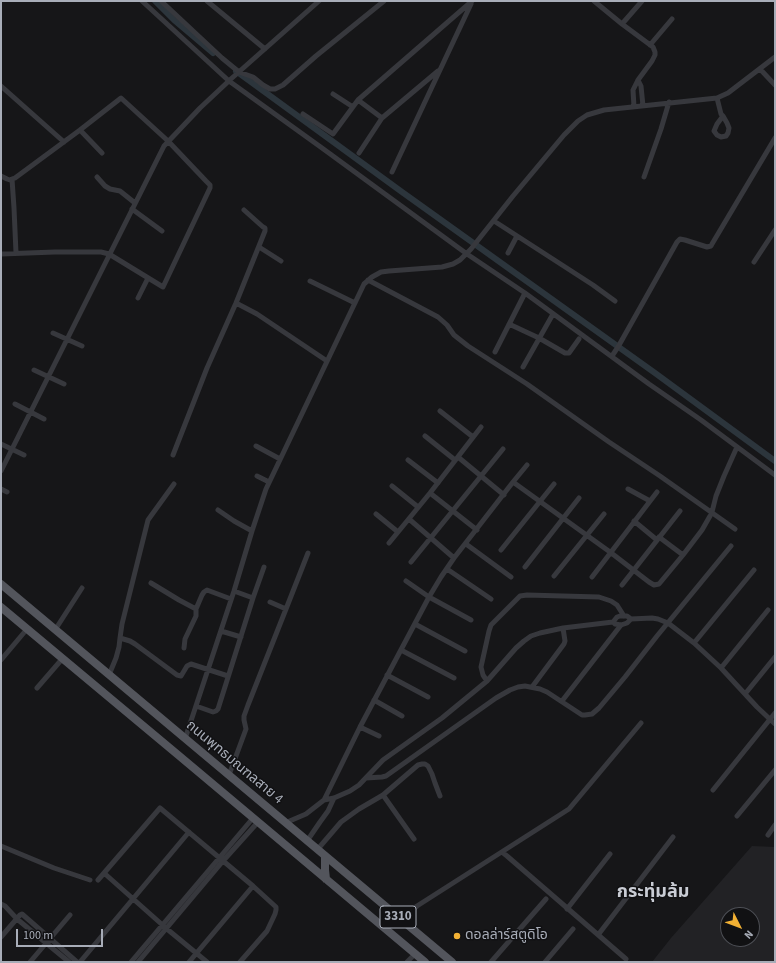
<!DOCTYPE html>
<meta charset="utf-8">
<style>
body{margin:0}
#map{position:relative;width:776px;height:963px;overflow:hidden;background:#161618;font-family:"Source Sans 3",sans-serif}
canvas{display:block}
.frame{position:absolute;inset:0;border:2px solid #a8adb8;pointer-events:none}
.north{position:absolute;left:720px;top:907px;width:40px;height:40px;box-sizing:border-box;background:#111113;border:1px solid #4d4f55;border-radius:50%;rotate:132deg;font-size:11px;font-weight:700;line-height:16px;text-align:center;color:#a8adb8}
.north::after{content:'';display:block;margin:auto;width:14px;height:18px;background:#f2b134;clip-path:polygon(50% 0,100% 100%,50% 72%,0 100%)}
.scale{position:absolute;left:16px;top:929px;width:87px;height:18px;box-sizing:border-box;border:2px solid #a8adb8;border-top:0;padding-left:5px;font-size:12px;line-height:14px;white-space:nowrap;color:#a8adb8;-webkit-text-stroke:3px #111113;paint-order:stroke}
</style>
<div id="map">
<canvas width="776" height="963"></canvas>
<div class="frame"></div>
<div class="north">N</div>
<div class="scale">100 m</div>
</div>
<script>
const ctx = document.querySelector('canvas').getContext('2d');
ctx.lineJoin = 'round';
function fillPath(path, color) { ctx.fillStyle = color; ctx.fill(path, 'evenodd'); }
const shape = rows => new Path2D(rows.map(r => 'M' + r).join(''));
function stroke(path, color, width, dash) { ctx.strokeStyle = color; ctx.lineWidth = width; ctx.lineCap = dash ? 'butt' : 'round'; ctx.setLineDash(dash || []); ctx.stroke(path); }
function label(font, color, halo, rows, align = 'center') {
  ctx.font = font + ' "Source Sans 3","Noto Sans Thai",sans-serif'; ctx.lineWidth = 3; ctx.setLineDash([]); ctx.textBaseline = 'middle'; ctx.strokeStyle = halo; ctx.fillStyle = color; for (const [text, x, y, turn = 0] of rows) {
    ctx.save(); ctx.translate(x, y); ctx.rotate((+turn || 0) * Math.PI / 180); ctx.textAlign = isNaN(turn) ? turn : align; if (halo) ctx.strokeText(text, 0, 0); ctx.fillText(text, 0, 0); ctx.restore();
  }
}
const built = shape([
 [752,846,775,847,775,962,652,962,671,938],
 [728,915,752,915,752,939,728,939]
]);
const canal = shape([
 [155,1,174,20,213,53],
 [236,71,402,192,655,373,775,461]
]);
const street = shape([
 [142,1,229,81,322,148,467,254,525,293,649,384,701,420,775,475],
 [161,1,222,58,239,72,253,77,263,85,270,89,275,89,283,85,316,56,384,1],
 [207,1,265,49],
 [594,1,622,24,653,47,655,52,655,55,652,61,638,80],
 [622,24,642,1],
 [650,45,672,19],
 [760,69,775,85],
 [1,86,64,142],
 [333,94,353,107],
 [717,98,721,114,723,116,727,123,729,128,728,133,726,136,721,137,717,135,714,131,717,124,723,116],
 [358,100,382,118],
 [634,107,633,90,638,80,641,86,643,106],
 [303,114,333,134,358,100,472,1],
 [80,130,102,153],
 [359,153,382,118,438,71],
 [392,172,471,4],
 [1,176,7,179,10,180,15,178,80,130,121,98,168,141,206,181,210,185,210,188,163,287,109,254,101,252,55,252,1,254],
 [97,177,105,186,110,189,120,191,135,203],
 [644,177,661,129,669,102],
 [12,179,14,208,16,253],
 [132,209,162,231],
 [494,221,593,285,615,301],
 [259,247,281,261],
 [508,253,517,236],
 [754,262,775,230],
 [368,280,438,317,447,325,454,335,468,346,527,384,609,442,660,476,735,529],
 [310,281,355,303],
 [138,298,148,278],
 [236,303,257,314,327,361],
 [509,324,539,338,565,353,569,353,579,339],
 [53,333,82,346],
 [495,352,525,293],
 [612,356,618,347,677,242,680,239,685,240,707,247,711,246,712,244,775,138],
 [523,367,553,314],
 [34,370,64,384],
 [15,404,44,419],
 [440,411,473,437],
 [425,436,455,460],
 [1,444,24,455],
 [256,446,280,459],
 [173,455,207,368,236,303,265,231,265,228,263,227,244,210],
 [458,457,504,495],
 [408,460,438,483],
 [527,465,513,482,610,552,649,582,654,585,659,584,683,555,702,530,710,516],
 [1,471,164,146,200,108,232,78,319,1],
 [257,476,269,482],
 [392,486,418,507],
 [1,489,7,492],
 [628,489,650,501],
 [430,493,477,530],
 [218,510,234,521,252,531],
 [712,512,716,496,724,476,737,447],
 [376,514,398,532],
 [409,519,454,558],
 [634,521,657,540],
 [659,537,683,555],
 [389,543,430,493,481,427],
 [466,544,511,577],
 [501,550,554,484],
 [411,562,503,449],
 [525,567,579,498],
 [447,569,491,599],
 [554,576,604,514],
 [592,577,657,492],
 [406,581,429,597,471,620],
 [151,583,179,600,196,609,202,595,204,592,207,590,231,599],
 [622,585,680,511],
 [234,591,253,598],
 [270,602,286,609],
 [613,622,615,624,621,625,627,623,631,619,652,618,658,619,668,623,694,643,721,668,757,707,775,724],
 [415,624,465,651],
 [55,630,82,588],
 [221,631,241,637],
 [120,638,122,624,148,520,174,484],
 [694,643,754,570],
 [184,648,185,639,196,616,196,609],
 [401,650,454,678],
 [1,660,27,629],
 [721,668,768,610],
 [109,675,116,658,119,647,120,638,130,641,135,644,177,675,181,676,187,666,191,664,228,676],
 [387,675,428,697],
 [487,681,483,675,481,667,489,631,491,625,520,596,527,595,599,597,611,601,617,605,624,616],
 [532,687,564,644,565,641,563,628],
 [37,688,63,658],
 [745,694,775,657],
 [374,700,402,716],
 [562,701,621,625],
 [196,706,213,712,216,711,218,709,253,598,264,567],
 [360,727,379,736],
 [185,739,234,591,252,531,266,489,364,284,372,277,381,272,389,271,442,267,453,264,460,260,471,249,513,196,564,135,578,121,587,115,604,110,717,98,728,93,775,57],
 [229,775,246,729,244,720,244,716,248,705,286,609,308,553],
 [366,778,382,777,386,776,496,698,510,690,518,687,525,686,540,689,547,692,582,715,585,715,592,714,599,708,625,677,657,636,731,546],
 [713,790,775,713],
 [383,795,414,839],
 [324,800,360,727,429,597,441,577,454,558,513,482],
 [737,816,775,770],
 [285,823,306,814,324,800,334,798,350,791,359,785,383,760,442,718,487,681,516,648,524,641,531,636,540,633,563,628,613,622,617,617,620,616,627,616,631,619],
 [768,835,775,825],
 [307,841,320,822,328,811,334,798],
 [1,846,54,868,90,880],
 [317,850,341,822,359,809,383,795,418,765,422,764,425,764,428,766,432,774,435,783,440,796],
 [502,852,507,856,626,959],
 [104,873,167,929,207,962],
 [98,880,160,808,253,886,276,907,276,910,275,914,267,931,240,962],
 [1,904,5,906,17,919,69,962],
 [567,909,610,854],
 [401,919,417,906,569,809,641,723],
 [598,935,673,837],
 [1,937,20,915,22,914,77,962],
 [30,962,70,915],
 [80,962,189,832],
 [131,962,253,818],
 [138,962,223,861,258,822],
 [189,962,253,886],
 [407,962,415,954],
 [491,962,546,899],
 [545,962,573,929]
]);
const primary = shape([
 [1,584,452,962],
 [1,607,177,754,425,962],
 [325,856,325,870,326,879]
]);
const markers = [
 [457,936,4,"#f2b134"]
];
const shields = [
 [398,917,36]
];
const shieldNames = [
 ["3310",398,917]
];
const streetNames = [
 ["ถนนพุทธมณฑลสาย 4",234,763,40]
];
const poiNames = [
 ["ดอลล่าร์สตูดิโอ",465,936]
];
const districtNames = [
 ["กระทุ่มล้ม",653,893]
];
fillPath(built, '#222225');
stroke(canal, '#2c353c', 6);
stroke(street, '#37383d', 5);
stroke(primary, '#53555c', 8);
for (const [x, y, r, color] of markers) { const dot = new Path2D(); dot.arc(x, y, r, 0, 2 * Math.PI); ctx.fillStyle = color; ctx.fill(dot); stroke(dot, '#111113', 1.5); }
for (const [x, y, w] of shields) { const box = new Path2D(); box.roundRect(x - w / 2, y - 11, w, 22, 3); ctx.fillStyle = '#111113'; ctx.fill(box); stroke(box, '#a8adb8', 1); }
label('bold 13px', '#a8adb8', null, shieldNames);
label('14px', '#a8adb8', '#111113', streetNames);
label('14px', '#a8adb8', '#111113', poiNames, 'left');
label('bold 18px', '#c9ccd4', '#111113', districtNames);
</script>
